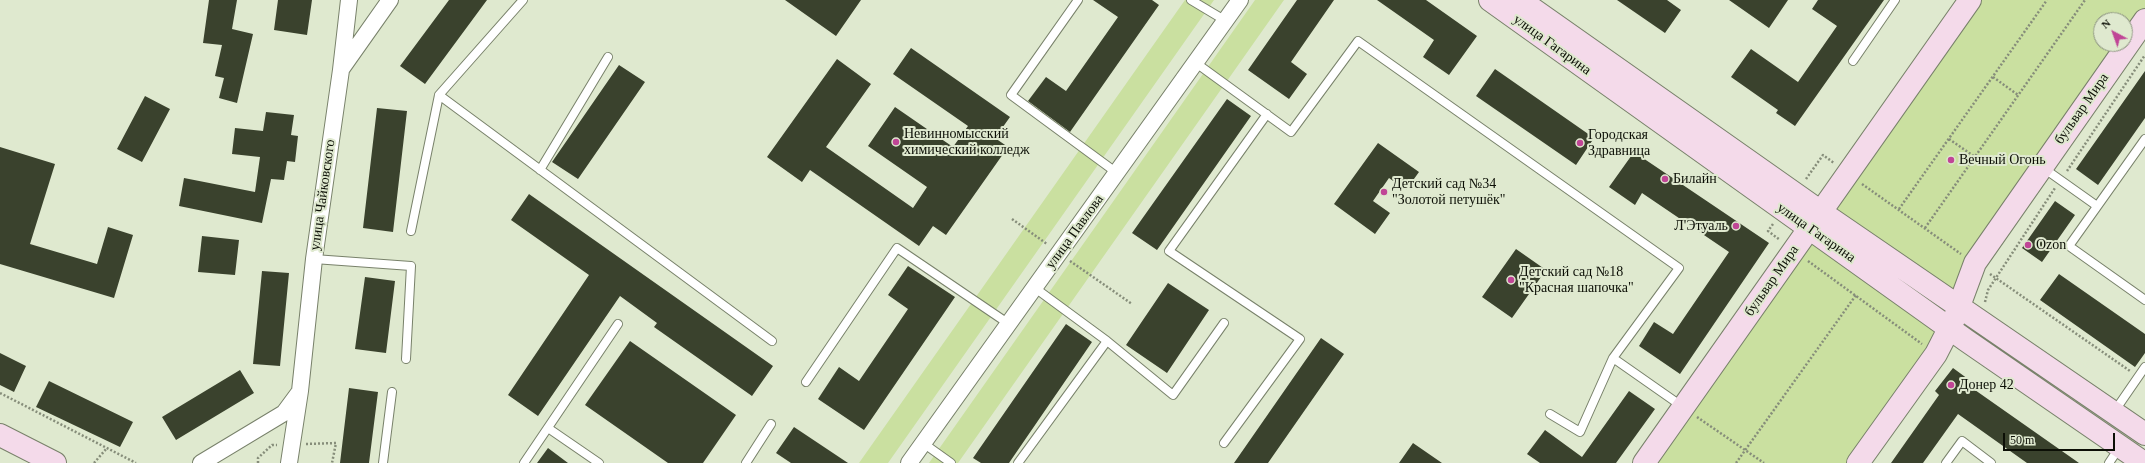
<!DOCTYPE html>
<meta charset="utf-8">
<style>
body{margin:0}
#map{position:relative;width:2145px;height:463px;overflow:hidden;background:#dfe9cf;font-family:Georgia,serif}
canvas{display:block}
.north{position:absolute;left:2093px;top:12px;width:40px;height:40px;box-sizing:border-box;background:#dfe9cf;border:1px solid #8b927f;border-radius:50%;rotate:319deg;font-size:11px;font-weight:700;line-height:16px;text-align:center;color:#0c0f06}
.north::after{content:'';display:block;margin:auto;width:14px;height:18px;background:#c04596;clip-path:polygon(50% 0,100% 100%,50% 72%,0 100%)}
.scale{position:absolute;left:2003px;top:433px;width:112px;height:18px;box-sizing:border-box;border:2px solid #0c0f06;border-top:0;padding-left:5px;font-size:12px;line-height:14px;white-space:nowrap;color:#0c0f06;-webkit-text-stroke:3px #dfe9cf;paint-order:stroke}
</style>
<div id="map">
<canvas width="2145" height="463"></canvas>
<div class="north">N</div>
<div class="scale">50 m</div>
</div>
<script>
const ctx = document.querySelector('canvas').getContext('2d');
ctx.lineJoin = 'round';
function fillPath(path, color) { ctx.fillStyle = color; ctx.fill(path, 'evenodd'); }
const shape = rows => new Path2D(rows.map(r => 'M' + r).join(''));
function stroke(path, color, width, dash) { ctx.strokeStyle = color; ctx.lineWidth = width; ctx.lineCap = dash ? 'butt' : 'round'; ctx.setLineDash(dash || []); ctx.stroke(path); }
function label(font, color, halo, rows, align = 'center') {
  ctx.font = font + ' Georgia,serif'; ctx.lineWidth = 4; ctx.setLineDash([]); ctx.textBaseline = 'middle'; ctx.strokeStyle = halo; ctx.fillStyle = color; for (const [text, x, y, turn = 0] of rows) {
    ctx.save(); ctx.translate(x, y); ctx.rotate((+turn || 0) * Math.PI / 180); ctx.textAlign = isNaN(turn) ? turn : align; if (halo) ctx.strokeText(text, 0, 0); ctx.fillText(text, 0, 0); ctx.restore();
  }
}
const green = shape([
 [1185,0,1214,0,888,463,859,463],
 [1255,0,1284,0,958,463,929,463],
 [1970,0,2145,0,2145,20,1975,263,1955,317,1858,463,1644,463],
 [2101,20,2125,20,2125,44,2101,44]
]);
const building = shape([
 [209,0,237,0,232,29,253,34,237,103,219,98,224,78,215,76,222,45,203,43],
 [278,0,312,0,307,35,274,30],
 [449,0,487,0,425,84,400,66],
 [785,0,861,0,836,36],
 [1093,0,1152,0,1159,5,1070,132,1028,101,1046,77,1066,91,1118,17],
 [1297,0,1334,0,1291,62,1307,74,1289,99,1248,70],
 [1377,0,1426,0,1477,36,1449,75,1423,57,1434,40],
 [1617,0,1667,0,1681,10,1665,33],
 [1729,0,1788,0,1769,28],
 [1818,0,1884,0,1795,126,1776,113,1778,110,1731,77,1751,49,1798,82,1837,26,1812,9],
 [911,48,1010,117,995,138,1008,147,946,235,933,226,919,246,810,170,802,182,767,157,837,59,871,84,826,147,913,208,927,187,868,146,895,107,953,147,968,126,893,74],
 [619,65,645,82,578,179,552,162],
 [1495,69,1594,138,1576,165,1476,96],
 [2145,71,2145,118,2098,185,2076,169],
 [145,96,170,109,142,162,117,149],
 [1227,99,1251,116,1157,250,1132,233],
 [377,108,407,111,393,232,363,228],
 [266,112,294,115,291,135,298,136,295,162,287,161,284,180,271,179,262,223,179,206,184,178,255,192,260,157,232,154,235,128,263,131],
 [1378,143,1419,172,1406,190,1389,178,1373,201,1390,213,1375,234,1334,204],
 [0,147,55,164,30,244,97,264,108,227,133,235,114,298,0,264],
 [1634,152,1769,243,1680,374,1639,346,1654,322,1673,334,1729,252,1642,193,1635,205,1609,187],
 [529,194,773,366,752,396,654,327,657,323,620,296,538,416,508,395,589,275,511,220],
 [2055,201,2075,215,2042,262,2022,248],
 [202,236,239,240,235,275,198,272],
 [1516,249,1546,270,1512,318,1482,297],
 [908,266,955,297,864,430,818,399,839,367,859,381,908,309,888,295],
 [262,271,289,273,280,366,253,364],
 [2059,274,2145,334,2145,353,2135,367,2040,300],
 [365,277,395,281,386,353,355,349],
 [1168,283,1209,310,1167,373,1126,345],
 [1066,324,1092,342,1009,463,981,463,973,458],
 [1321,338,1344,354,1268,463,1234,463],
 [630,341,736,415,703,463,668,463,585,405],
 [0,353,26,366,14,392,0,385],
 [1953,368,1968,379,1965,383,2079,463,2027,463,1958,414,1923,463,1891,463,1939,395,1935,391],
 [240,370,254,393,176,440,162,417],
 [49,381,133,422,120,447,36,407],
 [349,388,378,392,369,463,340,463],
 [1629,391,1655,409,1616,463,1540,463,1527,454,1545,430,1582,457],
 [794,427,848,463,791,463,776,453],
 [1413,443,1442,463,1399,463],
 [548,448,568,463,537,463]
]);
const path = shape([
 [1993,77,2018,95],
 [1949,139,1975,157],
 [2067,171,2145,55],
 [1806,179,1823,155,1834,163],
 [1862,184,1961,254],
 [1899,209,2047,0],
 [1012,219,1047,244],
 [1773,224,1768,231,1780,240],
 [1925,228,2085,0],
 [1070,261,1132,304],
 [1808,261,1922,344],
 [1990,274,2130,371],
 [1985,302,1988,290,2055,188],
 [0,393,136,463],
 [1697,417,1764,463],
 [306,444,336,443,332,463],
 [94,463,107,448],
 [258,463,258,458,272,445,277,445],
 [1736,463,1856,295]
]);
const lane = shape([
 [1078,0,1011,95,1117,173],
 [1191,0,1226,21],
 [1853,61,1895,0],
 [1196,63,1291,132,1358,41,1679,268,1613,358,1683,407],
 [439,95,772,341],
 [2145,139,2069,246,2145,300],
 [2042,167,2097,206],
 [540,170,608,57],
 [411,231,439,95,523,0],
 [314,259,411,266,406,359],
 [1035,288,1107,341,1173,395,1224,323],
 [806,382,897,248,1009,324],
 [2114,412,2145,367],
 [1550,414,1580,432,1613,358],
 [548,428,599,463],
 [923,443,951,463],
 [1224,443,1300,339,1169,251,1267,114],
 [383,463,392,392],
 [524,463,618,324],
 [746,463,771,424],
 [1018,463,1107,341],
 [1946,463,1962,441,1991,463],
 [2109,463,2119,448]
]);
const street = shape([
 [342,68,390,0],
 [201,463,284,413,298,394],
 [289,463,300,391,314,259,341,70,349,0],
 [909,463,1240,0]
]);
const secondary = shape([
 [1490,0,1967,341,2144,463],
 [1520,0,1821,212,2145,434],
 [0,435,55,463],
 [1644,463,1970,0],
 [1858,463,1936,354,1955,317,1975,263,2145,20]
]);
const markers = [
 [896,142,4,"#c04596"],
 [1580,143,4,"#c04596"],
 [1951,160,4,"#c04596"],
 [1665,179,4,"#c04596"],
 [1384,192,4,"#c04596"],
 [1736,226,4,"#c04596"],
 [2028,245,4,"#c04596"],
 [1511,280,4,"#c04596"],
 [1951,385,4,"#c04596"]
];
const streetNames = [
 ["улица Гагарина",1552,45,36],
 ["бульвар Мира",2082,109,-55],
 ["улица Чайковского",323,195,-82],
 ["улица Павлова",1075,232,-54],
 ["улица Гагарина",1816,233,35],
 ["бульвар Мира",1772,281,-55]
];
const poiNames = [
 ["Невинномысский",904,134],
 ["химический колледж",904,150],
 ["Городская",1588,135],
 ["Здравница",1588,151],
 ["Вечный Огонь",1959,160],
 ["Билайн",1673,179],
 ["Детский сад №34",1392,184],
 ["\"Золотой петушёк\"",1392,200],
 ["Л'Этуаль",1728,226,"right"],
 ["Ozon",2036,245],
 ["Детский сад №18",1519,272],
 ["\"Красная шапочка\"",1519,288],
 ["Донер 42",1959,385]
];
fillPath(green, '#cae0a0');
fillPath(building, '#3a422d');
stroke(lane, '#78816a', 10);
stroke(street, '#78816a', 18);
stroke(secondary, '#78816a', 24);
stroke(path, '#868d7a', 2.5, [2, 2]);
stroke(lane, '#fff', 8);
stroke(street, '#fff', 16);
stroke(secondary, '#f4daea', 22);
for (const [x, y, r, color] of markers) { const dot = new Path2D(); dot.arc(x, y, r, 0, 2 * Math.PI); ctx.fillStyle = color; ctx.fill(dot); stroke(dot, '#dfe9cf', 1.5); }
label('14px', '#0c0f06', '#dfe9cf', streetNames);
label('14px', '#0c0f06', '#dfe9cf', poiNames, 'left');
</script>
